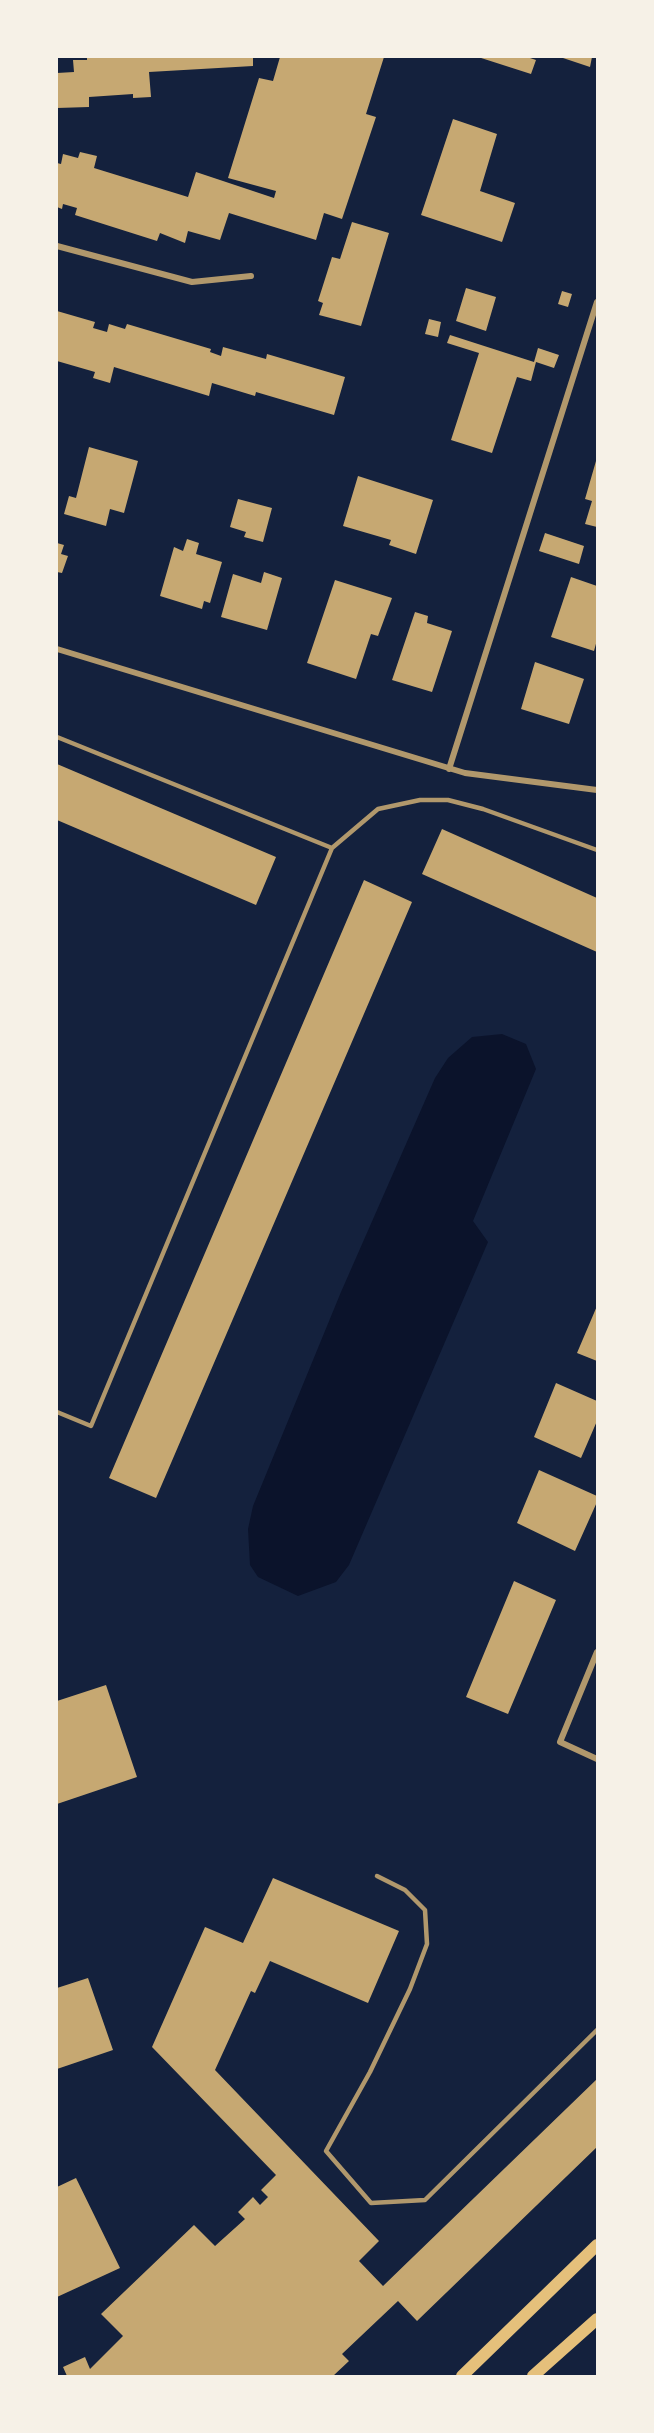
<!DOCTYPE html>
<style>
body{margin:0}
#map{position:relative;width:654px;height:2433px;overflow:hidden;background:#14213d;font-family:Ubuntu,sans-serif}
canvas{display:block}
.frame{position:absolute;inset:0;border:58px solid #f6f1e7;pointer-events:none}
</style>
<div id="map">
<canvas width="654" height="2433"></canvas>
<div class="frame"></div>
</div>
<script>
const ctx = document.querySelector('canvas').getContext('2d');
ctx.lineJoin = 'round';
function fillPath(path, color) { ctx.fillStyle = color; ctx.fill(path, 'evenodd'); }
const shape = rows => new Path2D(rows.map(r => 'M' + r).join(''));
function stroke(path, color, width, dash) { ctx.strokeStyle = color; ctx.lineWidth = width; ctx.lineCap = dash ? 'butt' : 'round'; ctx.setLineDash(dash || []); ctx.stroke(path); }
const water = shape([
 [502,1034,526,1044,536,1069,473,1221,488,1242,349,1565,336,1582,298,1596,258,1577,250,1565,248,1529,253,1506,341,1292,435,1078,448,1058,472,1037]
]);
const building = shape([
 [87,57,253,57,253,66,149,72,151,97,133,98,133,94,89,97,89,107,57,108,57,73,74,72,73,60,87,60],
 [280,57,384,57,366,114,376,117,342,219,324,213,316,240,229,213,220,240,188,231,185,243,160,233,157,241,75,215,77,208,63,204,62,209,57,207,57,163,61,164,63,154,78,158,80,152,97,156,94,168,188,197,196,172,274,198,276,191,228,178,259,78,273,81],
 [478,57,527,57,536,60,531,74],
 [560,57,592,57,590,67],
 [453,119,497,134,480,191,515,203,502,242,421,215],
 [352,222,389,233,361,326,319,315,323,303,318,301,332,257,340,259],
 [466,288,496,297,486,331,456,321],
 [562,291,572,294,568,307,558,304],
 [57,311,95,322,93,328,107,332,109,324,125,329,127,324,211,349,210,352,221,356,223,347,266,359,267,354,345,377,334,415,256,392,255,396,212,383,209,396,114,367,110,383,93,378,95,372,57,361],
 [429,319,441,322,438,337,425,334],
 [450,335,534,362,538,348,559,355,554,368,536,362,531,381,517,377,492,453,451,440,479,353,447,343],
 [89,447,138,461,124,513,110,509,106,526,64,514,69,496,76,498],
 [596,461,597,461,597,527,585,524,592,501,585,499],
 [358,476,433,500,416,554,389,545,391,540,343,526],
 [238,499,272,508,263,542,244,537,246,532,230,527],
 [545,533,584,546,579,564,539,551],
 [187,539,199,543,196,554,222,562,210,603,204,601,202,609,160,596,174,547,183,551],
 [57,543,64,545,61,554,68,556,62,573,57,572],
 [264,572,282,578,267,630,221,617,233,574,261,583],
 [571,577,597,586,597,640,594,651,551,637],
 [335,580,392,598,378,636,371,634,356,679,307,663],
 [415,612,428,616,427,623,452,631,432,692,392,680],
 [535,662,584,679,569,724,521,709],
 [57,764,276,857,256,905,57,820],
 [442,829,597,898,597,952,422,874],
 [364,880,412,902,156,1498,109,1478],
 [597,1306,597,1361,577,1353],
 [556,1383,597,1401,597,1421,581,1458,534,1437],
 [539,1470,597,1496,597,1502,575,1551,517,1523],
 [514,1581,556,1600,508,1714,466,1697],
 [106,1685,137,1777,57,1804,57,1701],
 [273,1878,399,1931,368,2003,270,1961,255,1993,251,1991,215,2070,379,2241,359,2261,383,2286,597,2079,597,2147,417,2321,398,2301,342,2354,349,2361,333,2376,67,2376,63,2367,85,2357,90,2369,123,2336,101,2314,194,2225,215,2246,245,2219,238,2212,253,2197,260,2205,268,2197,261,2190,276,2175,152,2047,205,1927,243,1943],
 [88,1978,113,2050,57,2069,57,1988],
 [76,2178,120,2268,57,2297,57,2187]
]);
const service = shape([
 [57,737,332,848],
 [57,1412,91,1426,332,848,378,809,420,800,448,800,483,809,597,850],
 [377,1876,405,1890,425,1910,427,1944,410,1989,370,2072,326,2151,371,2203,425,2200,597,2030]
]);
const minor = shape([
 [57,246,192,282,251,276],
 [57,649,465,773,597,790],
 [449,769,597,302],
 [597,1652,560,1742,597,1759]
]);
const secondary = shape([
 [462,2376,597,2245],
 [533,2376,597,2319]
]);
fillPath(water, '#0b132b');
fillPath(building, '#c6a872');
stroke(service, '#b1986c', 4.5);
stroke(minor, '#b1986c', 6);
stroke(secondary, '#e5c07b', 12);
</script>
